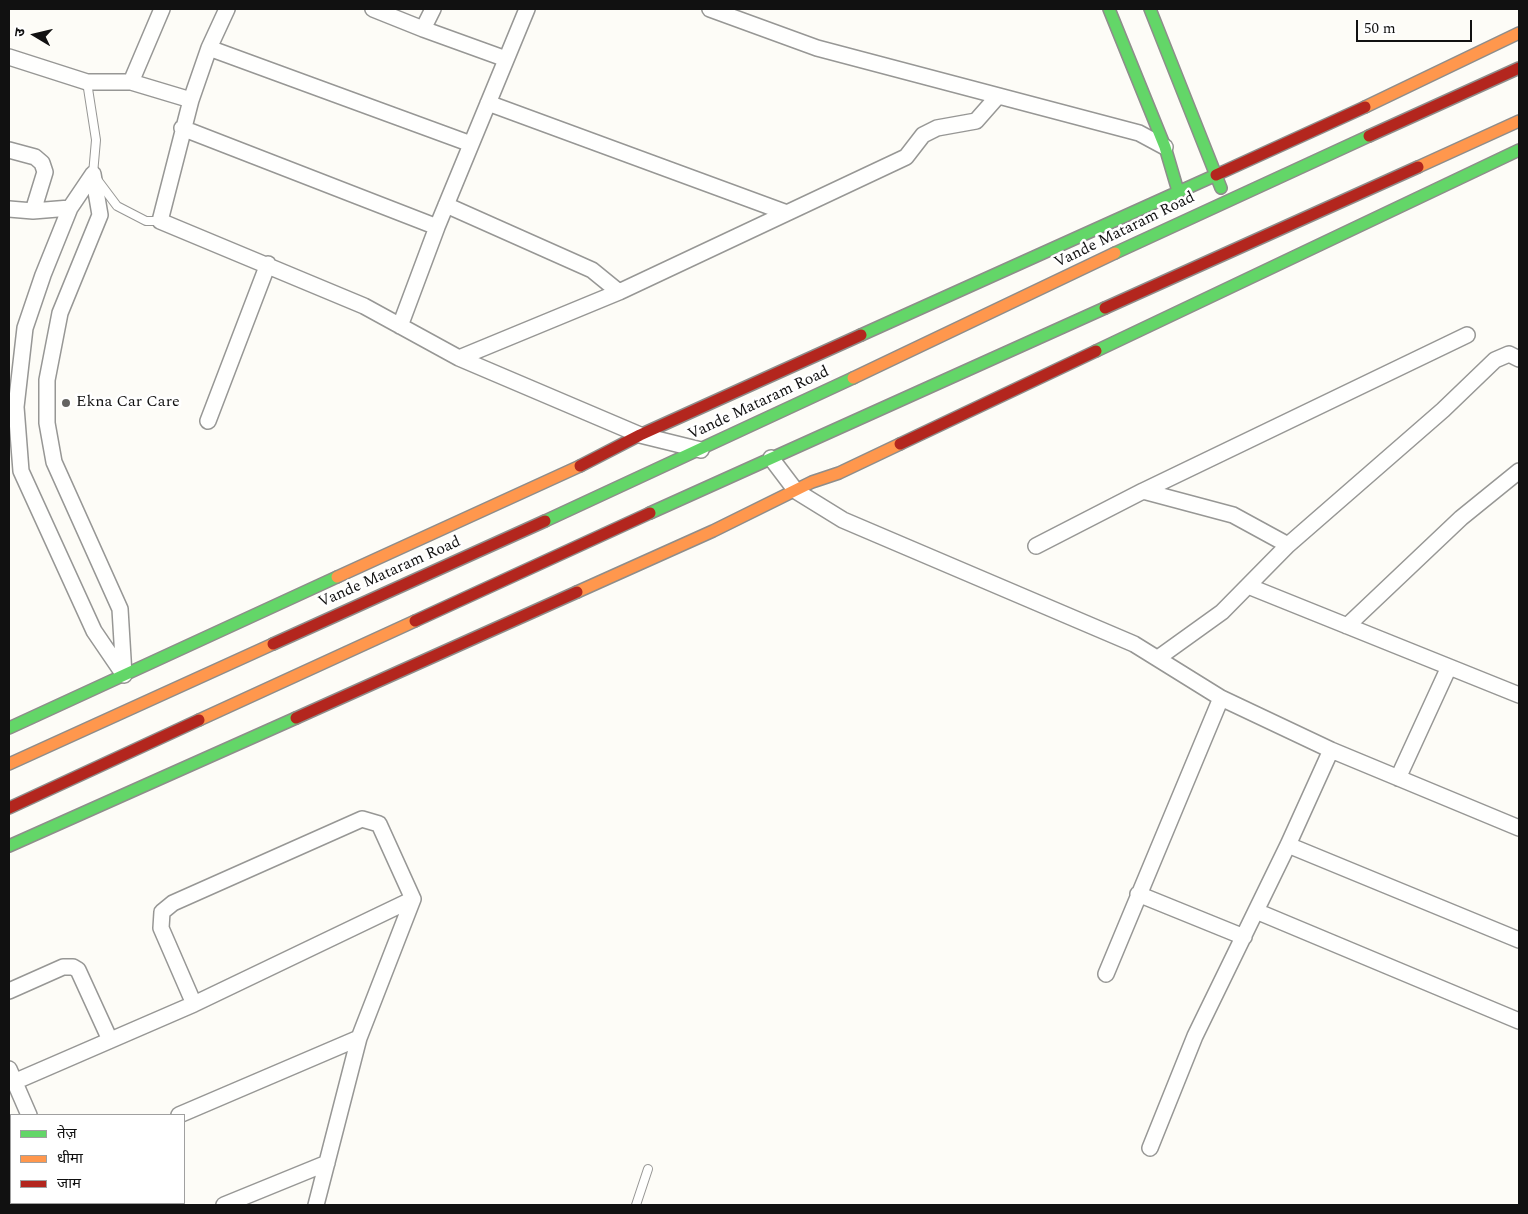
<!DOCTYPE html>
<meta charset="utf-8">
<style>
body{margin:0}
#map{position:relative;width:1528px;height:1214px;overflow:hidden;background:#fdfcf7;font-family:Spectral,"Noto Sans Devanagari",serif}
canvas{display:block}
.frame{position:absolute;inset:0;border:10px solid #111;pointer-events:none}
.legend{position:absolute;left:10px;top:1114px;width:175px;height:90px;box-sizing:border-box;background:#fff;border:1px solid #a0a0a0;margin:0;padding:6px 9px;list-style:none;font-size:15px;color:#111}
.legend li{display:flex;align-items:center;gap:10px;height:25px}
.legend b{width:25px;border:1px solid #a0a0a0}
.north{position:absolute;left:10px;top:10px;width:50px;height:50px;-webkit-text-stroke:4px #fff;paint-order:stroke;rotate:279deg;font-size:14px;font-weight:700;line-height:20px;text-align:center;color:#111}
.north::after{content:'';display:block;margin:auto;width:18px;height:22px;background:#111;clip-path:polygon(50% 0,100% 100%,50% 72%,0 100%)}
.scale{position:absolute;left:1356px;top:20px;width:116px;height:22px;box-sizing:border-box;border:2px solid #111;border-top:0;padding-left:6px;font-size:15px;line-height:18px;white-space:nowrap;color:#111;-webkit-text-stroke:4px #fff;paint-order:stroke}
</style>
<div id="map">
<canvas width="1528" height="1214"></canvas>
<div class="frame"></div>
<ul class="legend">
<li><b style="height:6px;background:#63d668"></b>तेज़</li>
<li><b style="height:6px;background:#ff974d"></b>धीमा</li>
<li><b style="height:6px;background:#b3261e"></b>जाम</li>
</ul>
<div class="north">उ</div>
<div class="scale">50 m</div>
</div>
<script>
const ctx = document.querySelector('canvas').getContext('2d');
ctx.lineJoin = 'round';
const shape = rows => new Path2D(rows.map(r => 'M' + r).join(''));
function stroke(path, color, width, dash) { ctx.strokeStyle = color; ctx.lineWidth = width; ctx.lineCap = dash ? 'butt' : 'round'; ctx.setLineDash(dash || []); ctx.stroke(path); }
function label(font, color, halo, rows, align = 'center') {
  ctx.font = font + ' Spectral,serif'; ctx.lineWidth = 5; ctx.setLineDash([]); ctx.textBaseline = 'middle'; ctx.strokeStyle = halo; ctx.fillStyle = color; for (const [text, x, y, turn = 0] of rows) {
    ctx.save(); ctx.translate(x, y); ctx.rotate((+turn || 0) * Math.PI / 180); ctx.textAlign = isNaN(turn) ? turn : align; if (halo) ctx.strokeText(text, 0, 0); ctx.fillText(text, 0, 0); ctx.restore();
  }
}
const lane = shape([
 [87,82,96,140,93,174,117,206,146,221,160,221],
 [636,1205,648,1169]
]);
const street = shape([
 [227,9,209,48,191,100,160,221,364,306,459,358,640,435,701,450],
 [373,9,423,29,433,9],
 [710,9,817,48,1139,133,1165,147],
 [423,29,506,59],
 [209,48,471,144],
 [9,57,87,82,131,82,191,100],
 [131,82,162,9],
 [488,103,787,213],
 [182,128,437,227],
 [9,150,35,157,42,163,45,172,33,211],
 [93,174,100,215,60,313,47,380,47,423,54,462,120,609,124,675,94,631,21,471,16,407,25,328,43,275,70,208,93,174],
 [446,205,592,270,619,292],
 [9,209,33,211,70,208],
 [400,326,437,227,527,9],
 [459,358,619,292,906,157,923,135,937,128,976,121,998,96],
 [208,421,268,264],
 [771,458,796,491,843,520,1134,644,1221,698,1331,750,1519,828],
 [1143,491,1233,515,1288,545],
 [1036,546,1143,491,1467,335],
 [1248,586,1519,695],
 [1347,626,1461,518,1519,471],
 [1158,658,1222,612,1288,545,1443,410,1495,360,1509,354,1519,359],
 [1398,778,1449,667],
 [1288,845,1519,940],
 [1138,894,1244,937],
 [1256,911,1519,1021],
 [1106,974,1221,698],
 [9,991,63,967,73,967,78,970,110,1040],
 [194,1004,161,928,162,912,173,903,362,819,379,824,413,899,359,1038,316,1205],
 [9,1069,29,1115],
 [14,1082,194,1004,413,899],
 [179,1115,359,1038],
 [1150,1148,1195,1036,1288,845,1331,750],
 [69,1203,70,1205],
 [224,1205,327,1163]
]);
const fast = shape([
 [1109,9,1165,147,1178,191],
 [1150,9,1221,188],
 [1115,253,1369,136],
 [861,335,1216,175],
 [1096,351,1519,150],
 [650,513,1105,308],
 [545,521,853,378],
 [9,728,337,577],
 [9,846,296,718]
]);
const slow = shape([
 [1365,107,1519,33],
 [1418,167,1519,121],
 [853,378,1115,253],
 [337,577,580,466],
 [577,592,713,531,812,482,839,473,900,444],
 [199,720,415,621],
 [9,764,273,644]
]);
const jam = shape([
 [1369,136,1519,68],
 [1216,175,1365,107],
 [1105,308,1418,167],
 [900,444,1096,351],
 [580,466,640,435,861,335],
 [415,621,650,513],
 [273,644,545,521],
 [296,718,577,592],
 [9,808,199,720]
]);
const markers = [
 [66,403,5,"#646362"]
];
const streetNames = [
 ["Vande Mataram Road",1125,231,-26],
 ["Vande Mataram Road",759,404,-25],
 ["Vande Mataram Road",390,573,-24]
];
const poiNames = [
 ["Ekna Car Care",76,403]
];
stroke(lane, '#979795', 10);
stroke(street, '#979795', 18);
stroke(fast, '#8e8d8b', 14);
stroke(slow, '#8e8d8b', 14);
stroke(jam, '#8e8d8b', 14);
stroke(lane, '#fffffe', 8);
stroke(street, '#fffffe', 15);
stroke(fast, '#63d668', 11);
stroke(slow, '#ff974d', 11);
stroke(jam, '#b3261e', 11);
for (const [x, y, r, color] of markers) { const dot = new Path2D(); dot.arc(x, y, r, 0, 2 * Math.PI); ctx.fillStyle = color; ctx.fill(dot); stroke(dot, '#fff', 2); }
label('16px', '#111', '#fff', streetNames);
label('16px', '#111', '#fff', poiNames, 'left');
</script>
